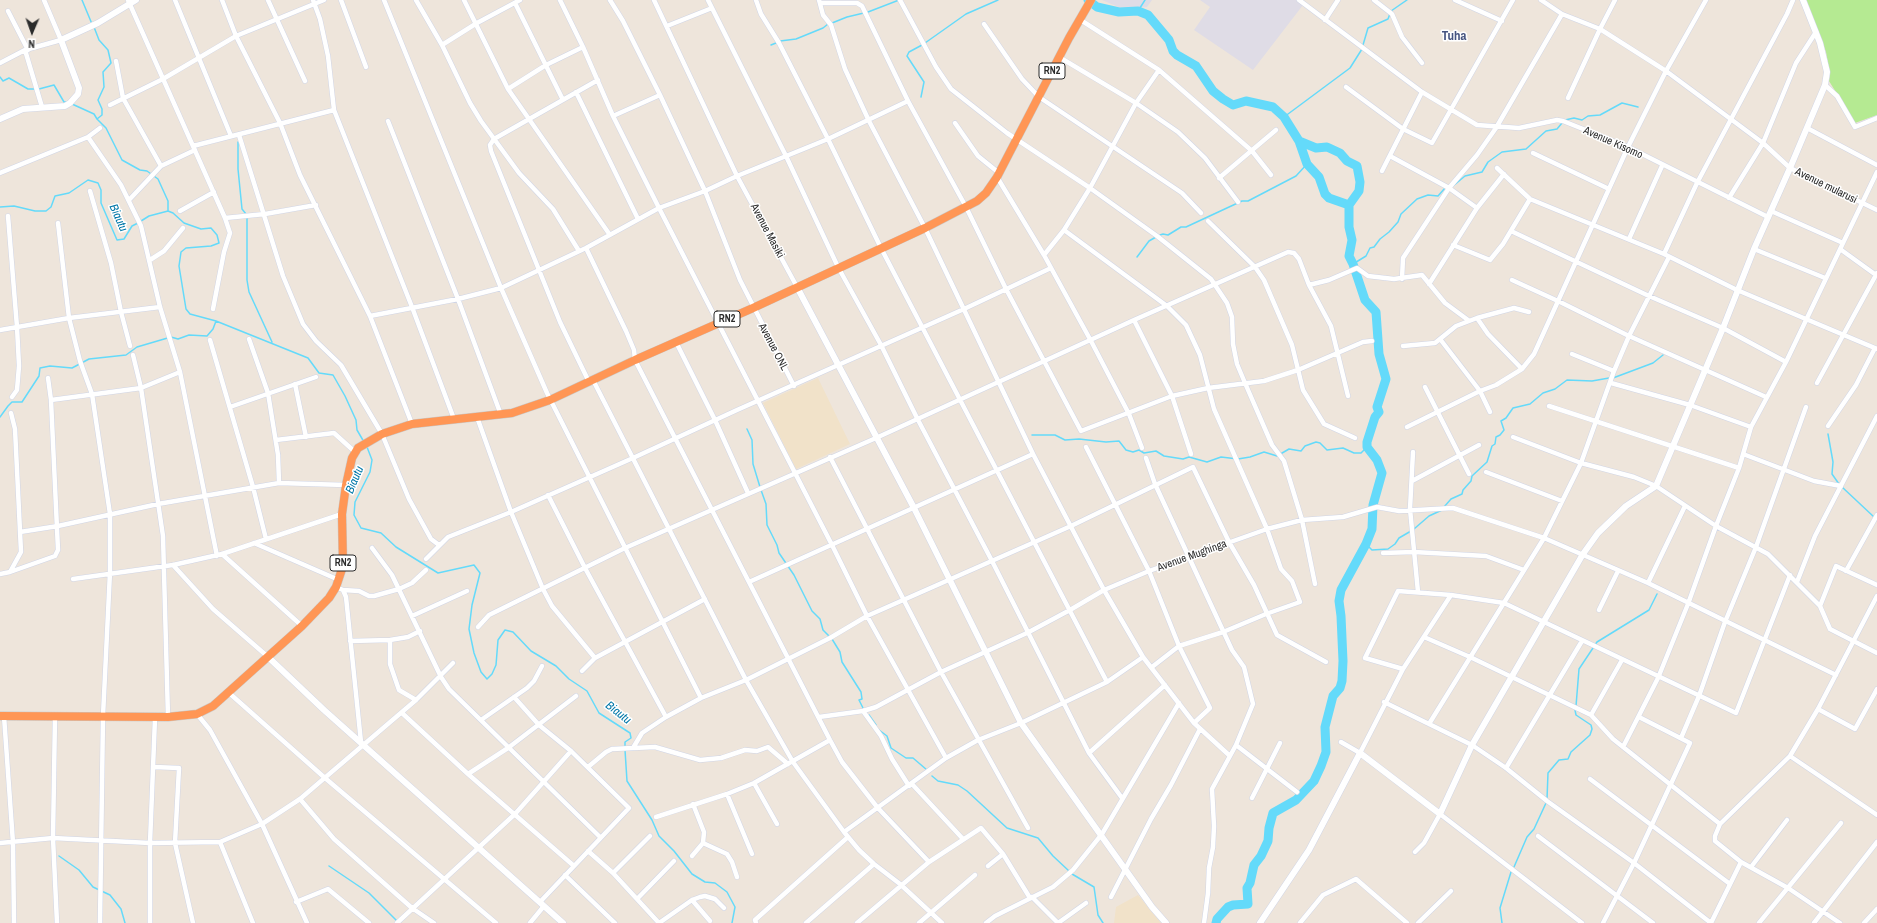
<!DOCTYPE html>
<style>
body{margin:0}
#map{position:relative;width:1877px;height:923px;overflow:hidden;background:#eee5db;font-family:"Archivo Narrow",sans-serif}
canvas{display:block}
.north{position:absolute;left:12px;top:12px;width:40px;height:40px;-webkit-text-stroke:3px #fff;paint-order:stroke;rotate:182deg;font-size:11px;font-weight:700;line-height:16px;text-align:center;color:#2b2b2b}
.north::after{content:'';display:block;margin:auto;width:14px;height:18px;background:#2b2b2b;clip-path:polygon(50% 0,100% 100%,50% 72%,0 100%)}
</style>
<div id="map">
<canvas width="1877" height="923"></canvas>
<div class="north">N</div>
</div>
<script>
const ctx = document.querySelector('canvas').getContext('2d');
ctx.lineJoin = 'round';
function fillPath(path, color) { ctx.fillStyle = color; ctx.fill(path, 'evenodd'); }
const shape = rows => new Path2D(rows.map(r => 'M' + r).join(''));
function stroke(path, color, width, dash) { ctx.strokeStyle = color; ctx.lineWidth = width; ctx.lineCap = dash ? 'butt' : 'round'; ctx.setLineDash(dash || []); ctx.stroke(path); }
function label(font, color, halo, rows, align = 'center') {
  ctx.font = font + ' "Archivo Narrow",sans-serif'; ctx.lineWidth = 3; ctx.setLineDash([]); ctx.textBaseline = 'middle'; ctx.strokeStyle = halo; ctx.fillStyle = color; for (const [text, x, y, turn = 0] of rows) {
    ctx.save(); ctx.translate(x, y); ctx.rotate((+turn || 0) * Math.PI / 180); ctx.textAlign = isNaN(turn) ? turn : align; if (halo) ctx.strokeText(text, 0, 0); ctx.fillText(text, 0, 0); ctx.restore();
  }
}
const industrial = shape([
 [1102,0,1152,0,1147,7,1123,9],
 [1200,0,1297,0,1303,5,1253,70,1194,30,1210,7]
]);
const education = shape([
 [818,378,850,444,796,469,763,403],
 [1138,895,1161,923,1114,923,1116,907]
]);
const green = shape([
 [1801,0,1877,0,1877,115,1855,123,1829,81,1830,75,1826,52,1815,25]
]);
const stream = shape([
 [82,0,92,24],
 [1138,11,1145,0],
 [832,23,847,17,868,12,899,0],
 [94,27,99,40,108,50,111,63,103,72,104,87,98,100,102,109,102,115,97,119,106,128,122,160,140,170,147,171,158,179,168,201,168,211],
 [780,41,796,39,823,28,828,24],
 [925,43,966,14,998,0],
 [771,45,776,43],
 [1363,45,1368,28,1388,19,1391,11,1407,0],
 [0,77,3,81,9,78,28,89,35,89],
 [39,89,54,85,64,102,67,102],
 [921,97,924,82,907,56,909,52,922,45],
 [72,104,94,114,97,119],
 [1284,117,1350,68,1362,49],
 [1565,120,1574,118,1582,120,1588,116,1600,115,1622,103,1638,107],
 [238,142,238,169,242,209,246,214],
 [1453,186,1465,176,1482,172,1488,162,1502,152,1526,149,1546,131,1557,129,1562,123],
 [0,207,14,206,35,211,46,211,51,207,55,196,69,193,88,180,98,183,101,190,101,203,117,240,124,239,132,226,138,223],
 [247,218,247,280,249,292,272,342],
 [141,221,149,216,168,211,173,213,184,223,201,229,211,228,217,235,219,243,211,246,186,248,181,252,179,266,186,309,190,314,216,321,308,358,319,373,333,375,345,396,356,420,357,430,364,442],
 [1160,235,1163,234,1168,235,1181,227,1186,227,1242,201,1248,201,1296,176,1307,164],
 [1137,257,1149,241,1156,237],
 [1353,264,1366,256,1370,248,1374,247,1380,239,1389,232,1398,222,1401,214,1417,199,1428,195,1438,196,1445,188],
 [1613,378,1653,363,1663,355],
 [0,417,8,406,12,402,22,402,39,376,40,368,50,366,72,368,89,359,126,355,137,347,171,337,178,339,189,335,207,336,213,329,216,321],
 [747,429,752,440,753,464,760,487],
 [1828,434,1833,462,1832,474,1839,484],
 [1032,435,1055,435,1065,440,1079,439,1106,442,1119,441,1126,450,1133,452,1139,450,1144,453,1156,451,1164,456,1183,459,1189,457,1207,462,1221,457,1238,459,1250,457,1264,452,1277,456,1289,449,1301,451,1305,446,1316,442,1320,443,1327,450,1343,448,1354,453,1361,453,1367,447],
 [367,447,372,460,370,472,355,502,354,515,361,528,381,533,396,547,438,573,474,565,480,573,472,605,469,629,474,653,481,672,487,679,492,674,496,665,498,640,505,630,513,632,531,651,556,666,569,679,587,691,599,713,630,733,631,738,625,742,625,747],
 [1842,487,1874,517],
 [761,490,766,504,767,525,777,545,779,553,794,575,812,611,820,619,823,630,832,639,840,652,842,662,861,692,862,699,859,700,864,710],
 [1444,507,1451,499,1462,494,1463,490,1471,481,1472,476,1487,462,1492,446,1495,444,1496,437,1500,435,1504,430,1501,421,1506,418,1513,408,1530,404,1543,393,1555,389,1567,380,1592,381,1609,378],
 [1414,529,1429,516,1442,510],
 [1366,544,1372,550,1388,549,1395,544,1399,538,1411,531],
 [1576,706,1579,669,1597,642,1649,610,1657,594],
 [869,715,876,725],
 [879,730,887,736,891,748,906,758,913,758,927,770],
 [625,750,627,781,652,820,659,836,674,851,692,874,705,882,715,883,727,892,735,907,732,923],
 [932,776,938,781,958,785,967,791,1007,828,1038,838,1053,856,1069,871],
 [1547,799,1548,773,1559,760,1568,759,1571,752,1590,735,1592,729,1591,725,1576,715,1575,710],
 [59,856,79,870,93,887,110,895,121,909,125,923],
 [329,866,369,893,397,921],
 [1514,867,1527,837,1534,829,1546,803],
 [1072,874,1094,887,1098,915,1103,923],
 [1502,923,1500,908,1511,872]
]);
const river = shape([
 [1088,0,1097,7,1119,12,1138,11,1148,15,1169,40,1173,51,1177,55,1196,66,1213,91,1223,99,1233,105,1246,101,1273,107,1284,117,1299,141,1316,148,1327,147,1340,153,1347,161,1357,166,1360,182,1359,191,1349,205,1349,227,1352,240,1349,256,1353,264,1365,300,1376,312,1379,354,1386,379,1377,407,1379,412,1375,417,1367,442,1367,447,1377,460,1382,473,1373,505,1372,529,1366,544,1341,590,1339,601,1341,616,1343,661,1342,681,1340,688,1333,696,1325,727,1326,752,1321,766,1314,781,1296,800,1273,813,1269,828,1268,841,1261,856,1254,865,1250,883,1247,888,1248,904,1233,905,1228,907,1217,919,1216,923],
 [1299,141,1307,164,1319,177,1325,194,1329,198,1349,205]
]);
const street = shape([
 [128,0,225,218,230,233,224,252,213,309],
 [175,0,231,136],
 [222,0,236,36,280,123,300,175,370,316,412,424],
 [268,0,305,81],
 [313,0,320,19,328,56,334,110,412,307,454,419],
 [341,0,366,67],
 [384,0,501,288,547,393,701,698],
 [416,0,442,45,470,103,481,121,519,173,553,209,579,251],
 [464,0,508,89,610,235],
 [560,0,583,47,613,116,659,208,832,545,867,616,946,758],
 [610,0,623,21,660,95,705,191,740,280,794,386],
 [654,0,737,176,797,287],
 [708,0,786,156,838,267,881,345,917,418,992,561,1089,753,1122,798],
 [756,0,761,14,779,43,828,139,881,248,1107,682],
 [819,0,823,15,831,25,845,69,869,121,925,228,1033,454,1104,590,1143,657,1194,723,1230,756],
 [900,0,936,67,951,89,1007,133,1090,188,1157,236,1211,279,1227,303,1232,317,1233,344,1237,364,1245,383,1272,445,1284,461,1302,520,1315,584],
 [1299,0,1422,92,1477,125,1519,128,1557,120,1563,121,1628,147,1768,217],
 [1374,0,1392,14,1402,37,1422,63],
 [1455,0,1502,21],
 [1541,0,1562,14,1600,29,1666,71,1763,143,1790,168,1877,210],
 [515,3,563,100],
 [820,3,857,3,862,6,908,101,966,207,1006,289,1081,431,1172,396,1208,388,1264,381,1298,370,1363,342,1372,341],
 [8,11,28,50],
 [1079,19,1159,70,1252,151,1271,175],
 [1325,20,1338,0],
 [984,24,1022,79,1039,97,1182,193,1201,213],
 [667,26,712,8],
 [442,45,477,23,520,0],
 [25,50,42,107],
 [1059,57,1136,103,1178,132,1205,158,1238,202],
 [116,61,123,98,161,166],
 [0,63,25,50,61,40,44,0],
 [1825,85,1837,96,1855,127,1877,118],
 [1346,87,1403,129,1432,143,1513,0],
 [508,89,546,65,583,47],
 [576,92,638,219],
 [1568,98,1600,29,1615,0],
 [110,105,163,79,236,36,324,0],
 [613,116,660,95],
 [388,121,458,299,501,415],
 [955,123,978,156,999,173],
 [1807,128,1877,165],
 [239,135,283,276,303,324,316,341,341,365,382,434,409,499,431,539,439,545],
 [88,137,121,185,141,226,160,307,180,372,217,556],
 [193,146,334,110],
 [1533,153,1609,189],
 [1390,156,1449,188,1477,208],
 [1497,168,1530,199,1664,254,1737,290,1877,349],
 [1382,171,1422,92],
 [0,173,88,137,100,128],
 [997,177,1044,255,1091,341,1129,414,1142,448],
 [1219,178,1276,130],
 [90,191,111,263,121,312,130,346],
 [1729,198,1763,143,1796,63,1816,32],
 [129,200,161,166,195,150],
 [180,211,214,192],
 [1771,211,1843,243],
 [8,216,17,327,19,366,17,390,12,397],
 [225,218,265,214,316,205],
 [1208,221,1255,267,1264,280,1292,345,1303,390,1324,424,1355,438],
 [58,223,69,318,80,361,92,394,110,514,110,572,103,716,100,923],
 [1064,230,1167,306,1186,325,1200,355,1214,409,1267,529,1281,569,1292,581,1300,602,1266,614,1223,632,1179,646,1152,667],
 [1511,231,1649,296,1723,328,1786,362],
 [1629,239,1662,166],
 [1453,245,1490,260,1503,244,1530,199],
 [586,248,626,331,634,350,635,360,830,740,842,762,877,807,929,862],
 [1754,249,1825,278],
 [1840,249,1876,275],
 [1664,254,1697,183,1787,14,1793,0],
 [1044,255,1064,230,1090,188,1136,103,1159,70],
 [150,260,164,251,183,228],
 [1402,279,1403,258,1449,188,1477,155,1496,128,1562,14],
 [1512,280,1558,301,1629,336,1766,397],
 [1429,284,1477,208,1504,174],
 [1309,285,1329,280,1357,268,1368,276,1394,279,1422,275,1445,303,1468,320],
 [370,316,458,299,501,288,586,248,659,208,705,191,737,176,828,139,908,101],
 [1477,318,1488,334,1522,369],
 [1134,320,1172,396,1191,454],
 [0,330,69,318,160,307],
 [249,339,268,393,278,455,279,483],
 [1440,339,1480,391,1490,412],
 [210,340,253,487,266,539],
 [676,342,715,420,748,493],
 [1403,346,1435,343,1456,326,1477,318,1514,308,1529,312],
 [1572,354,1614,371],
 [133,355,141,388,163,536,168,717],
 [593,380,746,680,793,762,844,832,859,850,874,864,900,884,942,923],
 [589,382,560,322,491,151,490,145,494,139,598,80],
 [1611,383,1690,405,1751,427],
 [1817,383,1877,273],
 [295,384,306,437],
 [1425,387,1469,474],
 [51,400,141,388,180,372],
 [1549,406,1739,468],
 [230,407,316,377],
 [477,417,511,512,543,589,552,606,595,658],
 [1828,426,1856,385,1875,348],
 [1407,427,1480,391,1496,385,1522,369,1534,354,1628,147,1666,71,1706,0],
 [1513,437,1581,463,1634,477,1656,486,1716,526,1768,554,1820,606,1830,629,1877,653],
 [276,440,334,433,355,452],
 [1086,447,1149,571,1179,646,1210,708,1194,723],
 [1413,452,1410,509,1418,592],
 [1743,454,1814,481,1841,486],
 [830,457,941,672,1028,828],
 [1146,458,1155,484,1232,650,1244,667,1253,704,1236,745,1212,789,1214,826,1213,847,1209,868,1208,893,1204,923],
 [1486,472,1562,501],
 [1412,481,1479,445],
 [548,495,585,568,666,717],
 [20,532,58,526,158,504,279,483,346,485],
 [254,543,339,580],
 [372,548,392,575,441,677,449,689,600,837],
 [1383,553,1414,552,1486,556,1524,570],
 [222,554,302,626],
 [426,559,448,537,511,512,633,458,737,410,964,309,1051,268],
 [173,565,213,609,267,656],
 [1846,571,1877,515],
 [10,572,21,552,15,429,11,413],
 [0,574,10,572,55,556,58,550,51,400,48,378],
 [73,579,173,565,222,554,342,514],
 [749,582,1033,454],
 [1797,582,1815,536,1877,416],
 [1648,583,1685,506],
 [336,587,343,590,346,597,361,742],
 [343,590,359,591,369,596,374,596,399,589,412,583,426,570],
 [1820,606,1836,566,1877,585],
 [1599,610,1618,571],
 [412,616,467,591],
 [478,627,489,615,625,548,876,438,1134,320,1288,252,1294,253,1299,259,1309,285,1331,326,1348,396],
 [1424,637,1470,657,1591,715,1613,739,1720,824],
 [390,640,390,664,399,690,416,700],
 [350,641,390,640,408,637,420,631],
 [1403,669,1365,658,1398,591,1451,595,1504,603,1736,713,1790,575],
 [582,671,595,658,705,599],
 [228,692,325,778,496,923],
 [514,697,539,725,571,751,629,808,540,902],
 [1384,702,1472,745,1506,768,1547,801,1634,863,1711,923],
 [1818,709,1855,729,1877,689],
 [863,711,881,736,892,759,909,786],
 [402,713,468,774,574,866],
 [197,714,210,730,262,824,307,923],
 [1591,715,1622,660],
 [4,716,13,843,14,923],
 [55,716,53,838,57,923],
 [819,717,863,711,876,707,941,672,1027,633,1070,610,1104,590,1149,571,1267,529,1302,520,1343,517,1377,507,1399,511,1453,508,1544,538,1648,583,1836,675],
 [481,720,527,688,534,681,542,666],
 [1429,724,1544,538,1581,463,1614,371,1629,336,1669,257],
 [1681,738,1699,696,1725,622,1756,547,1806,407],
 [1341,742,1360,753,1403,669,1451,595],
 [1236,745,1297,792],
 [1623,747,1658,678,1688,604,1716,526,1739,468,1751,427,1786,362,1877,172],
 [633,748,642,733,666,717,701,698,746,680,830,638,867,616,1071,526,1193,467,1229,542,1254,585,1277,635,1326,662],
 [1089,753,1165,685],
 [1790,756,1877,815],
 [154,767,179,768,175,843,193,923],
 [588,767,606,752,612,749,655,747,700,760,721,758,745,750,757,751,768,747,788,764],
 [1506,768,1582,641],
 [468,774,508,748,576,696],
 [1590,779,1730,884],
 [754,783,777,824],
 [912,784,963,839],
 [727,794,752,854],
 [1252,798,1280,743],
 [300,799,334,839,412,908,434,923],
 [656,817,727,794,754,783,830,740],
 [844,832,946,758,978,740,1021,723,1107,682,1143,657],
 [1538,836,1653,923],
 [220,842,253,923],
 [0,843,53,838,150,843,220,842,262,824,300,799,416,700,453,663],
 [703,843,727,854,732,862,737,877],
 [588,851,613,873,659,923],
 [1415,852,1424,843,1440,814,1582,923],
 [692,856,703,843,704,832,693,804],
 [988,866,1003,854],
 [1751,867,1787,820],
 [613,873,650,836],
 [565,875,615,923],
 [1032,897,1058,923],
 [1111,897,1151,819,1171,785,1200,729],
 [638,898,674,861],
 [692,900,710,921],
 [296,902,328,889,369,923],
 [150,923,150,843,155,718],
 [397,923,515,814,571,751],
 [530,923,544,906],
 [659,923,692,900,700,897,705,896,715,899,724,908],
 [756,923,755,920,848,837],
 [806,923,874,864],
 [857,923,929,862,981,828,1003,854,1030,898],
 [919,923,975,875],
 [986,923,995,916,1053,887,1073,870,1102,834,1179,703],
 [1058,923,1086,903],
 [1300,923,1323,895,1356,879,1407,923],
 [1418,923,1451,891],
 [1603,923,1634,863,1690,743,1639,717],
 [1711,923,1741,862],
 [1759,923,1841,823],
 [1814,923,1877,842],
 [1840,923,1788,888,1741,862,1715,841,1715,836,1720,824,1790,756,1818,709,1877,596],
 [1864,923,1877,909]
]);
const secondary = shape([
 [0,119,23,109,65,106,70,103,78,94,79,88,61,40,98,23,136,0],
 [797,287,914,508,1021,723,1152,907,1166,923],
 [267,656,324,710,563,923],
 [1260,923,1309,850,1360,753,1440,814,1472,745,1583,554,1598,533,1626,506,1656,486,1723,328,1754,249,1790,168,1825,85,1827,72,1820,43,1803,0]
]);
const highway = shape([
 [0,716,168,717,197,714,213,706,302,626,329,598,336,587,343,566,342,514,346,485,352,458,358,448,382,434,412,424,512,413,550,400,635,360,753,308,925,228,977,201,986,193,997,177,1069,38,1091,0]
]);
const shields = [
 [1052,71,26],
 [727,319,26],
 [343,563,26]
];
const shieldNames = [
 ["RN2",1052,71],
 ["RN2",727,319],
 ["RN2",343,563]
];
const streetNames = [
 ["Avenue Kisomo",1613,143,24],
 ["Avenue mularusi",1826,186,26],
 ["Avenue Masiki",767,231,62],
 ["Avenue ONL",773,347,62],
 ["Avenue Mughinga",1192,556,-20]
];
const waterNames = [
 ["Biautu",118,218,66],
 ["Biautu",355,480,-67],
 ["Biautu",618,713,38]
];
const quarterNames = [
 ["Tuha",1454,37]
];
fillPath(industrial, '#dfdce6');
fillPath(education, '#f1e2c9');
fillPath(green, '#b5ea92');
stroke(stream, '#64dafa', 1.5);
stroke(river, '#64dafa', 9);
stroke(street, '#d0d5e5', 5.5);
stroke(secondary, '#d0d5e5', 7);
stroke(highway, '#c8c8c8', 9);
stroke(street, '#fff', 4.5);
stroke(secondary, '#fff', 6);
stroke(highway, '#ff9655', 8);
for (const [x, y, w] of shields) { const box = new Path2D(); box.roundRect(x - w / 2, y - 8, w, 16, 3); ctx.fillStyle = '#fff'; ctx.fill(box); stroke(box, '#2b2b2b', 1); }
label('bold 10px', '#2b2b2b', null, shieldNames);
label('11px', '#2b2b2b', '#fff', streetNames);
label('italic 12px', '#0177a8', '#fff', waterNames);
label('bold 13px', '#465480', '#fff', quarterNames);
</script>
